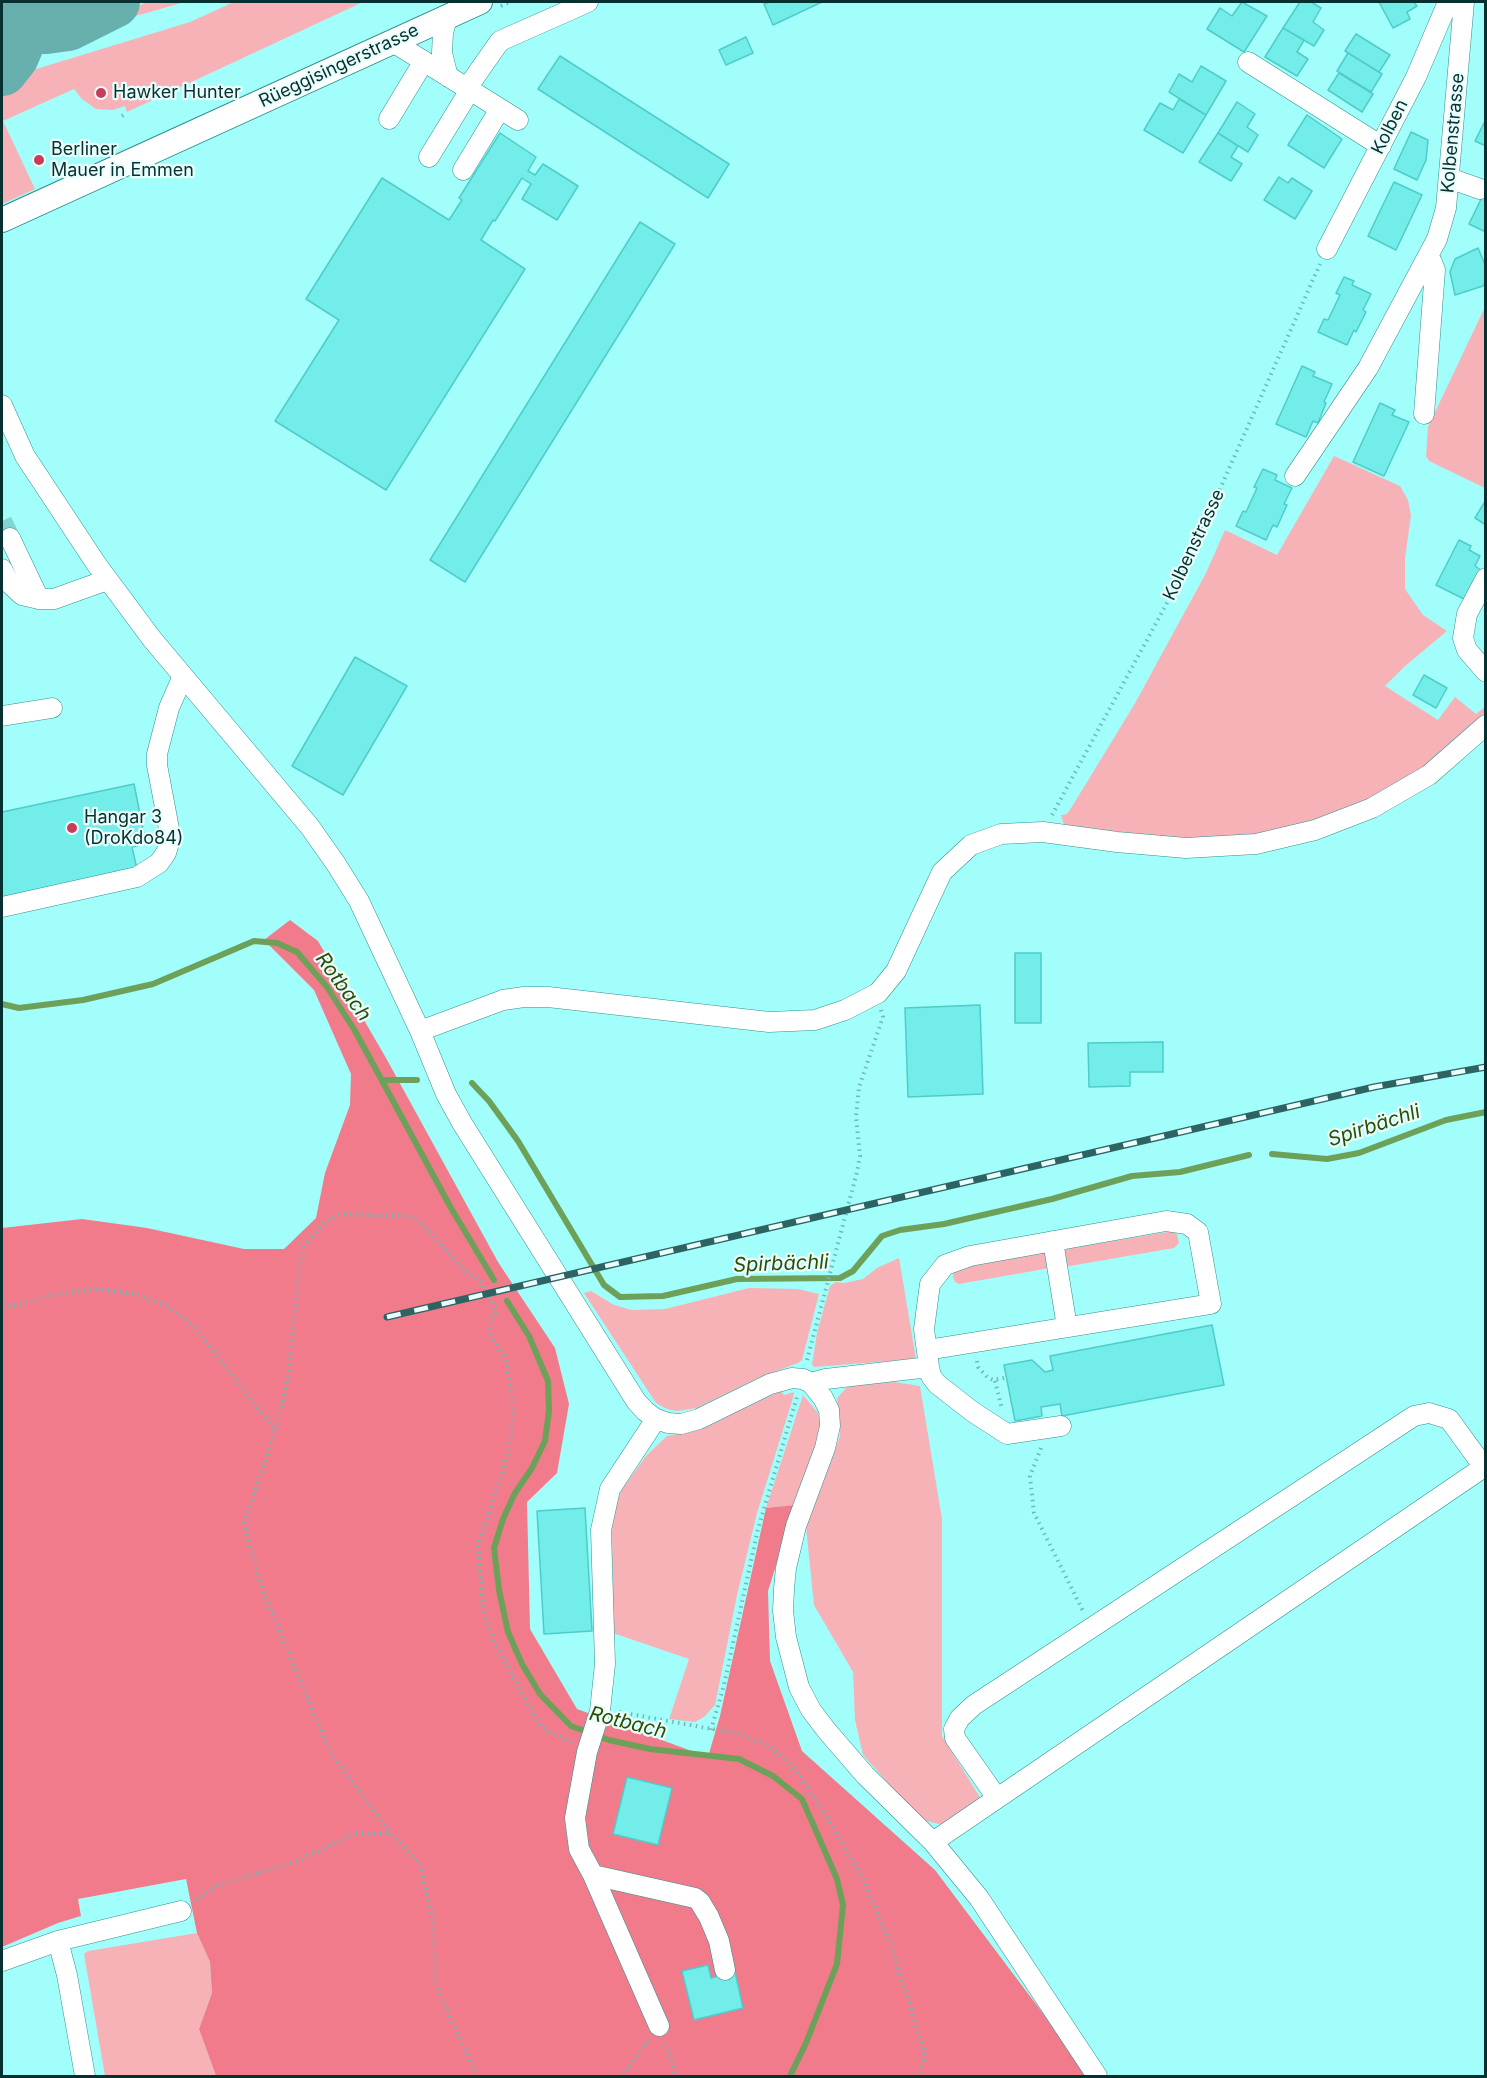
<!DOCTYPE html>
<meta charset="utf-8">
<style>
body{margin:0}
#map{position:relative;width:1487px;height:2078px;overflow:hidden;background:#a2fefa;font-family:Inter,sans-serif}
canvas{display:block}
.frame{position:absolute;inset:0;border:3px solid #073130;pointer-events:none}
</style>
<div id="map">
<canvas width="1487" height="2078"></canvas>
<div class="frame"></div>
</div>
<script>
const ctx = document.querySelector('canvas').getContext('2d');
ctx.lineJoin = 'round';
function fillPath(path, color) { ctx.fillStyle = color; ctx.fill(path, 'evenodd'); }
const shape = rows => new Path2D(rows.map(r => 'M' + r).join(''));
function stroke(path, color, width, dash) { ctx.strokeStyle = color; ctx.lineWidth = width; ctx.lineCap = dash ? 'butt' : 'round'; ctx.setLineDash(dash || []); ctx.stroke(path); }
function label(font, color, halo, rows, align = 'center') {
  ctx.font = font + ' Inter,sans-serif'; ctx.lineWidth = 4.5; ctx.setLineDash([]); ctx.textBaseline = 'middle'; ctx.strokeStyle = halo; ctx.fillStyle = color; for (const [text, x, y, turn = 0] of rows) {
    ctx.save(); ctx.translate(x, y); ctx.rotate((+turn || 0) * Math.PI / 180); ctx.textAlign = isNaN(turn) ? turn : align; if (halo) ctx.strokeText(text, 0, 0); ctx.fillText(text, 0, 0); ctx.restore();
  }
}
const green = shape([
 [147,2,185,2,100,26,100,25],
 [234,2,363,2,127,112,125,106,113,110,96,109,82,99,74,89,3,121,35,189,2,204,2,91,33,70,190,22],
 [1485,307,1485,488,1429,461,1426,456,1428,427],
 [1334,456,1400,486,1408,500,1411,515,1405,559,1405,589,1423,615,1447,631,1404,667,1385,686,1438,720,1455,697,1476,714,1485,707,1485,717,1448,749,1415,773,1362,803,1324,819,1246,837,1184,839,1138,835,1064,825,1061,815,1067,814,1073,805,1134,705,1206,573,1225,530,1277,555],
 [1173,1231,1177,1234,1179,1243,1174,1248,1070,1266,1067,1265,1062,1254,1067,1249],
 [1041,1253,1046,1253,1050,1268,959,1284,955,1282,953,1277,954,1270,956,1268],
 [899,1258,916,1359,814,1367,812,1364,817,1333,830,1286,836,1282,844,1283,863,1279,877,1268],
 [749,1288,798,1289,819,1294,802,1360,798,1363,758,1378,697,1408,677,1411,667,1409,656,1403,584,1293,591,1291,614,1305,632,1310,665,1309],
 [894,1382,920,1386,942,1519,942,1736,981,1799,944,1824,939,1824,922,1820,863,1755,855,1720,853,1672,814,1605,806,1527,840,1436,840,1418,837,1398,849,1385],
 [781,1391,784,1395,794,1392,793,1398,757,1513,737,1595,715,1705,704,1717,695,1722,669,1719,689,1659,613,1633,612,1519,621,1491,646,1456,667,1436,686,1432],
 [803,1395,818,1413,821,1427,816,1451,795,1505,766,1508],
 [197,1933,210,1962,212,1993,199,2029,216,2076,105,2076,84,1954,88,1951]
]);
const forest = shape([
 [290,920,318,941,386,1058,498,1262,555,1348,569,1404,557,1473,527,1502,530,1629,577,1709,708,1757,720,1716,766,1508,795,1505,768,1591,770,1661,802,1751,935,1870,1090,2076,216,2076,199,2029,212,1993,210,1962,197,1933,186,1879,78,1899,81,1916,58,1923,2,1947,2,1228,82,1219,147,1228,244,1249,284,1249,316,1218,325,1173,350,1105,351,1074,314,990,264,940]
]);
const stream = shape([
 [2,1004,19,1008,83,1000,153,984,254,941,277,943,297,952,327,987,354,1029,451,1208,494,1280],
 [382,1080,417,1080],
 [472,1083,489,1101,518,1141,604,1285,620,1297,663,1296,737,1279,840,1278,853,1271,882,1236,900,1230,944,1224,1052,1199,1132,1176,1180,1172,1249,1155],
 [1272,1154,1327,1159,1359,1153,1446,1120,1486,1112],
 [507,1301,529,1336,548,1381,549,1411,545,1441,532,1468,515,1493,503,1519,494,1548,499,1590,508,1632,522,1664,540,1694,571,1726,609,1740,650,1749,739,1759,773,1776,802,1799,837,1879,843,1905,837,1964,806,2043,790,2076]
]);
const taxiway = shape([
 [11,2,20,16,27,23,46,28,68,25,114,2],
 [2,70,13,56,18,44,20,24,14,8]
]);
const building = shape([
 [770,2,822,2,773,25,764,4,770,2],
 [1242,2,1267,16,1244,52,1207,29,1220,8,1232,16,1242,2],
 [1300,2,1311,2,1321,8,1313,22,1324,30,1314,46,1283,28,1300,2],
 [1379,2,1414,2,1417,6,1407,12,1410,19,1393,28,1379,2],
 [1283,28,1304,40,1297,52,1308,59,1297,76,1265,57,1283,28],
 [1356,34,1390,55,1379,72,1345,51,1356,34],
 [746,37,753,53,726,65,719,50,746,37],
 [1348,53,1382,74,1371,92,1337,71,1348,53],
 [560,56,729,164,708,198,538,89,560,56],
 [1201,66,1226,81,1206,115,1169,92,1179,74,1192,82,1201,66],
 [1339,73,1373,94,1362,112,1328,90,1339,73],
 [1179,99,1206,115,1183,153,1144,130,1160,103,1173,110,1179,99],
 [1237,102,1255,114,1247,127,1258,135,1248,152,1218,133,1237,102],
 [1307,115,1342,139,1324,168,1288,145,1307,115],
 [1486,119,1486,146,1475,141,1486,119],
 [1411,132,1428,140,1426,160,1417,180,1394,169,1411,132],
 [500,133,536,157,528,171,535,175,543,164,578,186,557,220,522,199,531,184,522,178,495,221,493,220,481,240,525,269,386,490,275,421,339,320,306,299,382,178,449,220,462,200,459,198,500,133],
 [1218,133,1238,146,1231,157,1242,164,1231,181,1199,162,1218,133],
 [1279,177,1288,183,1292,178,1312,191,1295,219,1264,200,1279,177],
 [1394,182,1422,195,1396,250,1368,236,1394,182],
 [1486,189,1486,232,1469,224,1486,189],
 [640,222,675,244,465,582,430,560,640,222],
 [1478,248,1486,267,1486,280,1483,286,1455,295,1450,272,1455,259,1478,248],
 [1344,277,1354,281,1352,285,1371,294,1363,310,1366,312,1356,332,1354,330,1347,345,1318,332,1324,319,1328,320,1340,295,1336,293,1344,277],
 [1302,366,1315,372,1313,376,1332,384,1324,402,1326,403,1318,423,1313,421,1306,437,1276,424,1302,366],
 [1380,403,1395,410,1392,415,1409,422,1384,476,1353,462,1380,403],
 [1263,469,1277,475,1275,480,1292,488,1284,504,1287,505,1277,527,1273,525,1266,540,1236,526,1243,511,1246,512,1257,488,1254,487,1263,469],
 [1484,503,1486,504,1486,525,1475,518,1484,503],
 [1459,540,1471,546,1469,550,1480,556,1475,566,1481,570,1466,600,1436,585,1459,540],
 [355,657,407,686,343,795,292,766,355,657],
 [1424,675,1447,688,1436,708,1413,695,1424,675],
 [134,784,146,844,132,847,137,869,2,897,2,812,134,784],
 [1015,953,1041,953,1041,1023,1015,1023,1015,953],
 [980,1005,983,1094,908,1097,905,1008,980,1005],
 [1163,1042,1163,1072,1130,1072,1130,1086,1089,1087,1088,1043,1163,1042],
 [1212,1325,1224,1385,1062,1416,1060,1404,1041,1407,1042,1416,1015,1421,1004,1365,1032,1360,1045,1372,1053,1370,1050,1356,1212,1325],
 [585,1508,592,1631,544,1634,537,1511,585,1508],
 [627,1777,672,1788,658,1845,613,1834,627,1777],
 [708,1965,711,1978,735,1972,743,2008,694,2020,682,1971,708,1965]
]);
const minorTunnel = shape([
 [2,521,10,538]
]);
const path = shape([
 [501,6,510,2],
 [122,116,127,113],
 [1052,815,1180,579,1320,264],
 [2,1308,48,1296,96,1289,136,1294,167,1306,195,1327,275,1430,244,1524,260,1583,329,1750,391,1834,419,1863,433,1918,436,1985,477,2076],
 [807,1360,857,1172,860,1156,856,1117,859,1087,883,1017,881,1010],
 [977,1361,978,1367,987,1377,993,1380,1004,1378],
 [995,1381,1002,1409],
 [275,1430,288,1381,300,1263,304,1246,326,1220,342,1214,409,1216,424,1226,466,1272,481,1282,497,1311,491,1319,489,1333,506,1360,514,1410,508,1455,478,1545,483,1607,494,1641,540,1726,571,1743],
 [1041,1448,1030,1476,1034,1513,1084,1613],
 [619,1712,739,1734,771,1747,796,1770,825,1814,864,1881,890,1943,925,2054,919,2076],
 [711,1730,724,1685,758,1529,797,1397],
 [196,1900,216,1886,295,1862,356,1833,390,1834],
 [666,2043,675,2076],
 [622,2076,648,2041]
]);
const minor = shape([
 [447,17,443,33,442,53,448,77],
 [393,42,518,120],
 [1248,62,1381,146],
 [467,88,500,41,588,2],
 [389,119,424,61],
 [429,157,470,90],
 [463,170,500,109],
 [1449,178,1480,189],
 [1327,249,1416,77,1448,2],
 [2,405,25,456,97,565,152,639,310,827,336,864,359,901,420,1031,503,1000,524,997,548,997,769,1022,815,1020,845,1010,878,993,896,971,942,872,971,845,1001,834,1043,832,1117,842,1186,848,1256,844,1315,830,1372,808,1429,775,1486,725],
 [1424,414,1435,270,1432,262,1427,258],
 [1295,476,1368,368,1437,239,1446,208,1464,2],
 [10,538,39,599],
 [2,569,10,584,22,595,39,599,54,599,107,580],
 [1486,578,1467,614,1463,638,1467,650,1486,672],
 [2,716,52,708],
 [2,907,137,877,159,863,166,853,169,843,170,834,157,765,157,754,169,708,183,676],
 [420,1031,446,1094,462,1123,636,1401,645,1411,656,1419,610,1489,601,1530,605,1664,600,1711,587,1752,575,1818,579,1849,593,1875,659,2026],
 [1053,1241,1067,1327],
 [927,1350,1211,1304,1198,1232,1187,1224,1166,1221,970,1256,945,1265,930,1284,924,1329,929,1367],
 [811,1383,826,1379,929,1367,931,1376,937,1384,973,1412,1007,1434,1061,1426],
 [656,1419,668,1423,681,1424,699,1419,770,1384,792,1378,803,1379,811,1383,823,1398,829,1410,830,1426,825,1448,796,1526,786,1568,784,1589,783,1611,786,1637,799,1687,811,1710,827,1731,865,1775,933,1842,979,1898,1097,2076],
 [933,1842,1484,1467,1449,1419,1429,1413,1414,1416,974,1705,960,1718,954,1729,955,1738,997,1798],
 [593,1875,695,1898,700,1902,709,1917,719,1941,725,1970],
 [58,1941,181,1911],
 [2,1961,58,1941,67,1975,85,2076]
]);
const major = shape([
 [2,220,480,2]
]);
const rail = shape([
 [387,1317,1374,1087,1486,1067]
]);
const markers = [
 [101,93,6,"#ca3a59"],
 [39,160,6,"#ca3a59"],
 [72,828,6,"#ca3a59"]
];
const streetNames = [
 ["Rüeggisingerstrasse",339,66,-25],
 ["Kolben",1390,127,-63],
 ["Kolbenstrasse",1453,133,-85],
 ["Kolbenstrasse",1194,545,-65]
];
const poiNames = [
 ["Hawker Hunter",113,93],
 ["Berliner",51,150],
 ["Mauer in Emmen",51,171],
 ["Hangar 3",84,818],
 ["(DroKdo84)",84,839]
];
const waterNames = [
 ["Rotbach",343,987,54],
 ["Spirbächli",1374,1126,-18],
 ["Spirbächli",781,1264,-2],
 ["Rotbach",628,1723,14]
];
fillPath(green, '#f7b2b8');
fillPath(forest, '#f17b8b');
stroke(stream, '#6da15a', 6);
stroke(taxiway, '#68b0ae', 52);
fillPath(building, '#73ede9');
stroke(building, '#4fccc9', 1.5);
stroke(minorTunnel, '#83d5d2', 20, [20, 10]);
stroke(minor, '#2f908d', 21);
stroke(major, '#2f908d', 26);
stroke(path, '#6eb9b6', 4, [1.5, 4.5]);
stroke(minor, '#fff', 20);
stroke(major, '#fff', 24);
stroke(rail, '#2d6362', 7);
stroke(rail, '#e8fdfc', 4.5, [14]);
for (const [x, y, r, color] of markers) { const dot = new Path2D(); dot.arc(x, y, r, 0, 2 * Math.PI); ctx.fillStyle = color; ctx.fill(dot); stroke(dot, '#e8fdfc', 2); }
label('18px', '#073130', '#e8fdfc', streetNames);
label('18px', '#073130', '#e8fdfc', poiNames, 'left');
label('italic 20px', '#2b4e03', '#e8fdfc', waterNames);
</script>
